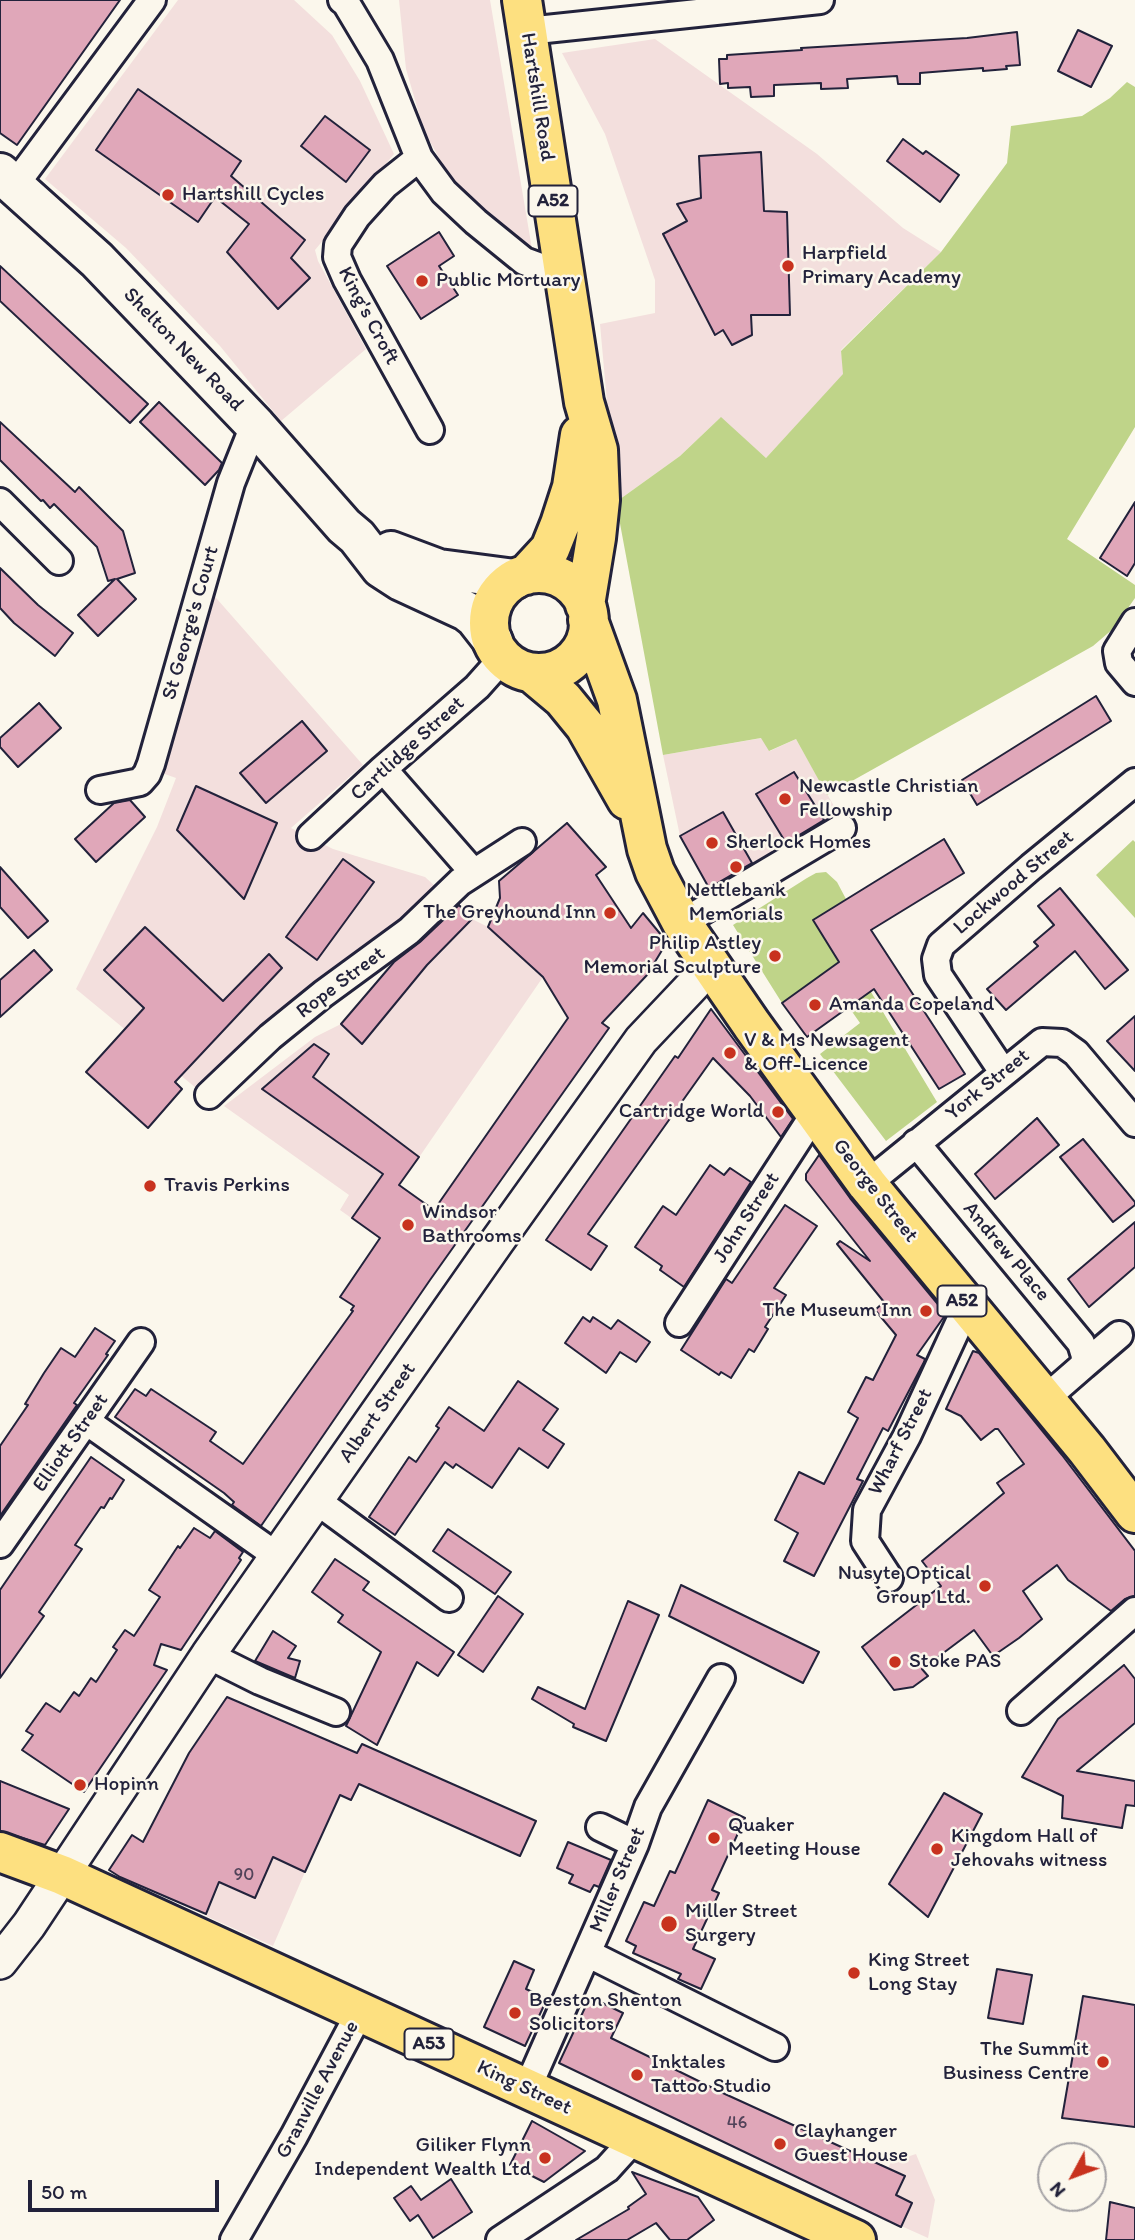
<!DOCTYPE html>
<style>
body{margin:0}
#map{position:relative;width:1135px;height:2240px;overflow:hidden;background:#fbf7ec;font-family:Itim,sans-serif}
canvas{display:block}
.north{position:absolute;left:1037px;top:2142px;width:70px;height:70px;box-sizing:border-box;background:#fbf7ec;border:2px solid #a4a2a5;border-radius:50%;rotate:229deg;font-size:19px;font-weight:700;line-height:28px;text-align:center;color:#22223b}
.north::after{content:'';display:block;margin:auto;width:24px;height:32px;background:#c8321e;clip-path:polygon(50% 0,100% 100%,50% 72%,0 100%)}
.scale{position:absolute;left:28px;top:2180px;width:191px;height:32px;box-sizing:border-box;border:4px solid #22223b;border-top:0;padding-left:9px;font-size:21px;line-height:24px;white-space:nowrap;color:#22223b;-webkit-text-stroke:5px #fbf7ec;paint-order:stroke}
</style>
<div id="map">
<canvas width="1135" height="2240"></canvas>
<div class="north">N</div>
<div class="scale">50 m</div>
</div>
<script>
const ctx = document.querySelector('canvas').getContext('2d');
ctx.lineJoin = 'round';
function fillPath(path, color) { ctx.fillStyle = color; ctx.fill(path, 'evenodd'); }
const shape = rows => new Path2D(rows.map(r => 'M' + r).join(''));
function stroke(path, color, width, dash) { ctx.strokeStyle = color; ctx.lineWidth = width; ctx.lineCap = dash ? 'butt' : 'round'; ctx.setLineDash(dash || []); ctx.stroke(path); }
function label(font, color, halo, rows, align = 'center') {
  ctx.font = font + ' Itim,sans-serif'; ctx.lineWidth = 5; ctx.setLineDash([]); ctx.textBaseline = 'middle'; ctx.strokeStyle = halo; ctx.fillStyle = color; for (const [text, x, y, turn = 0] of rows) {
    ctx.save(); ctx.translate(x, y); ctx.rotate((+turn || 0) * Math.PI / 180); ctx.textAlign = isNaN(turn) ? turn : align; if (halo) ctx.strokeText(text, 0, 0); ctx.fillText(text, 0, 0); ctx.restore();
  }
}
const built = shape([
 [178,0,294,0,332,35,360,81,394,154,315,250,318,261,366,349,281,421,220,346,126,248,45,179],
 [399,0,490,0,532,249,503,230,455,186,424,131,406,69],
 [655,39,817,154,903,228,941,252,841,350,844,374,766,458,720,418,680,456,616,502,600,324,655,313,655,280,605,134,562,53],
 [210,591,363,765,291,828,333,849,425,877,436,887,419,908,354,962,303,992,196,1088,76,989,157,827,176,778,162,773],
 [762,738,770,751,796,739,839,815,754,868,745,851,718,866,728,883,711,892,680,836,663,755],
 [453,899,472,919,488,927,543,977,400,1185,464,1231,433,1276,340,1210,349,1195,224,1106,315,1037,341,1024,407,946],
 [266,1779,305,1872,273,1946,206,1916],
 [916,2154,935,2200,928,2238,868,2211,891,2162]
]);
const green = shape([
 [1127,82,1135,87,1135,427,1067,539,1135,585,1135,598,1114,628,1093,646,827,795,796,739,769,751,761,738,663,755,616,502,680,456,721,417,766,458,843,374,841,351,941,252,1007,163,1011,126,1082,116,1110,98],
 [1133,840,1135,842,1135,918,1096,875],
 [826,872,837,882,846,899,813,920,840,963,782,1003,733,925,807,878,816,873],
 [862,977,937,1102,886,1141,820,1054,860,1023,839,993]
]);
const building = shape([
 [0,0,120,0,17,145,0,133,0,0],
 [1078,30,1112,46,1091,87,1058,71,1078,30],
 [1017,32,1020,65,1006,66,1007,69,983,71,983,68,920,73,920,84,898,84,897,76,847,79,848,88,821,89,821,83,774,85,774,96,751,97,750,87,728,88,728,83,720,84,719,59,727,59,727,55,802,50,801,48,967,38,1017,32],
 [138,89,241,161,231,176,305,240,291,258,310,278,278,309,227,252,249,224,215,197,198,222,96,150,138,89],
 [325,116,370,150,346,182,301,146,325,116],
 [903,139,923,154,926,151,959,175,940,202,887,161,903,139],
 [761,152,764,211,787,212,790,315,751,315,752,335,732,345,723,330,715,335,663,234,687,221,677,204,701,198,699,156,761,152],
 [439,232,454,256,439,266,458,295,421,319,387,266,439,232],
 [0,266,148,404,130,423,0,301,0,266],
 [159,402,222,463,219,470,205,485,140,422,159,402],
 [0,422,75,492,79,487,123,531,135,573,117,579,136,599,98,636,78,615,115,579,108,581,97,547,54,504,50,508,43,500,41,501,0,460,0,422],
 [1135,502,1135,563,1127,576,1100,558,1135,502],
 [0,568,38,605,73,633,55,656,14,623,0,608,0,568],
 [1096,696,1111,721,977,805,962,780,1096,696],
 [39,703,61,728,18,767,0,747,0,738,39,703],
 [302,721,327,751,266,803,240,773,302,721],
 [794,772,824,820,786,843,756,794,794,772],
 [196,786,277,823,244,899,177,830,196,786],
 [130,800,145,817,96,862,75,839,114,803,130,800],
 [723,812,752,863,709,888,680,836,723,812],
 [567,823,606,867,596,875,631,928,643,913,667,942,647,975,602,1023,609,1028,430,1280,261,1526,232,1505,234,1502,224,1493,115,1417,135,1389,146,1396,151,1389,216,1432,210,1441,243,1464,353,1311,351,1310,354,1306,340,1297,380,1238,352,1218,383,1174,262,1089,314,1044,329,1054,313,1077,419,1157,399,1185,434,1210,568,1018,543,977,488,927,500,898,499,881,567,823],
 [944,839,964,873,871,930,965,1074,939,1089,874,989,807,1037,782,1003,839,962,813,920,944,839],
 [343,859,374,882,317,960,286,937,343,859],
 [0,867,48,921,28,938,0,907,0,867],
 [1060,888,1128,970,1105,989,1075,951,1006,1010,987,989,1038,946,1034,942,1054,925,1038,906,1060,888],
 [459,905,472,919,427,965,362,1044,341,1024,394,962,420,942,459,905],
 [145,927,223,1001,269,954,282,968,175,1082,182,1089,148,1128,86,1072,144,1008,104,970,145,927],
 [34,950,52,970,0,1017,0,980,34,950],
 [711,1009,793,1119,781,1137,750,1096,713,1058,588,1234,607,1246,591,1270,546,1240,675,1056,678,1058,711,1009],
 [1135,1016,1135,1071,1107,1041,1135,1016],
 [1037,1118,1059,1145,995,1199,975,1174,1037,1118],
 [1083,1139,1135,1202,1135,1205,1113,1222,1060,1157,1083,1139],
 [819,1155,850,1198,946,1314,917,1355,925,1359,924,1362,888,1431,883,1428,857,1479,863,1481,814,1576,784,1561,798,1533,775,1520,799,1472,824,1484,858,1418,848,1412,866,1377,873,1380,896,1335,875,1310,884,1302,837,1244,840,1241,870,1261,806,1180,806,1174,819,1155],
 [710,1165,724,1175,730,1168,751,1182,684,1287,660,1270,662,1266,635,1247,663,1206,676,1215,710,1165],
 [785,1205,817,1226,774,1288,786,1295,765,1327,768,1329,754,1352,749,1349,731,1378,721,1372,719,1375,681,1350,726,1279,732,1283,785,1205],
 [1135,1222,1135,1267,1089,1307,1068,1279,1135,1222],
 [583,1317,590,1322,593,1317,611,1329,618,1320,650,1342,636,1362,620,1352,606,1373,565,1343,583,1317],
 [95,1328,115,1341,106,1354,108,1355,74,1403,77,1405,0,1516,0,1446,28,1405,25,1404,44,1373,61,1348,75,1357,95,1328],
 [973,1351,979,1353,1062,1455,1135,1551,1135,1596,1125,1599,1111,1611,1068,1580,1057,1565,1023,1591,1042,1619,1019,1638,993,1656,974,1630,922,1669,928,1676,913,1687,894,1690,862,1647,941,1586,922,1561,1004,1493,997,1483,1024,1464,998,1429,995,1429,981,1440,961,1416,946,1409,973,1351],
 [518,1381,558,1409,543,1430,564,1444,548,1468,519,1448,492,1488,456,1464,453,1468,445,1462,395,1535,369,1517,409,1457,416,1462,439,1428,436,1426,449,1407,484,1431,518,1381],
 [91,1457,124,1480,112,1499,110,1498,104,1508,101,1507,75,1545,82,1549,39,1612,44,1616,0,1678,0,1590,91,1457],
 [194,1528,210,1538,215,1531,243,1552,239,1558,241,1560,181,1650,161,1644,154,1665,167,1670,84,1792,22,1750,33,1735,26,1731,46,1703,60,1712,74,1692,79,1696,91,1678,96,1682,117,1650,113,1647,125,1630,134,1636,160,1597,149,1590,178,1546,180,1548,194,1528],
 [448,1529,511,1572,495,1594,433,1551,448,1529],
 [335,1559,369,1582,363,1590,454,1652,438,1676,417,1662,377,1745,346,1726,381,1652,338,1622,343,1615,312,1592,335,1559],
 [681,1585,819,1652,803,1683,669,1616,681,1585],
 [498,1596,523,1614,483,1672,458,1655,498,1596],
 [628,1601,659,1615,606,1741,573,1727,574,1724,532,1699,538,1687,585,1709,628,1601],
 [273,1631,296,1646,288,1658,300,1661,295,1678,255,1661,273,1631],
 [1124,1665,1135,1679,1135,1723,1077,1771,1135,1781,1135,1806,1126,1805,1122,1828,1062,1818,1063,1796,1022,1777,1058,1719,1124,1665],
 [227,1697,357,1753,362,1744,536,1821,520,1856,359,1784,351,1800,340,1795,305,1872,273,1857,255,1898,219,1882,206,1914,120,1877,109,1870,132,1835,143,1842,189,1753,227,1697],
 [0,1781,69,1809,45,1845,0,1831,0,1781],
 [944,1793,982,1814,928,1917,889,1884,944,1793],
 [708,1800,745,1818,712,1890,719,1893,693,1949,715,1959,701,1989,678,1979,681,1974,633,1953,636,1946,626,1941,644,1902,654,1906,670,1871,675,1873,708,1800],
 [568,1842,611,1860,599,1887,594,1885,590,1892,569,1883,573,1875,557,1868,568,1842],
 [514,1961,534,1970,526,1989,547,1999,525,2046,484,2027,514,1961],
 [997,1969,1032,1975,1023,2024,988,2018,997,1969],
 [1083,1996,1135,2005,1135,2127,1062,2118,1083,1996],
 [590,1997,623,2013,611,2038,725,2094,905,2176,896,2195,912,2203,901,2227,559,2063,590,1997],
 [532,2121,585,2151,544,2182,510,2165,532,2121],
 [632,2172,698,2197,714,2220,687,2240,670,2240,656,2223,627,2240,576,2240,629,2209,628,2207,646,2194,632,2172],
 [451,2179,472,2212,433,2238,418,2215,410,2221,394,2198,411,2186,421,2200,451,2179],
 [1110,2202,1135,2208,1135,2240,1106,2240,1110,2202]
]);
const minor = shape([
 [342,0,346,3,380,60,419,158,444,192,476,222,524,261,565,276],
 [527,31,820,0],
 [419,158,385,185,357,216,338,245,337,257,347,280,430,430],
 [15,185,152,0],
 [0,502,59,561],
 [1135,622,1117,651,1119,663,1135,682],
 [383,769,474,873],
 [100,790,140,782,147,774,151,764,231,483,249,438,256,426],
 [311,836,383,769,477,687,502,659],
 [682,923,842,828],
 [1003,1072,938,975,936,959,941,945,1031,867,1135,782],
 [209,1095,270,1037,323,994,409,931,460,882,522,842],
 [916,1143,1081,1343,1085,1356,1084,1365,1045,1399],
 [867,1184,1042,1042,1062,1043,1076,1053,1135,1123],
 [679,1323,815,1113],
 [1084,1365,1119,1335],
 [86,1421,277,1556],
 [317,1501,449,1598],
 [0,1544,141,1342],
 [889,1578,865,1541,867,1510,907,1436,967,1306],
 [208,1655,260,1681,336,1712],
 [1021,1711,1135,1611],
 [600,1827,635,1844],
 [587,1953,775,2047],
 [527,2089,635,1844,648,1807,721,1678],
 [234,2240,294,2136,360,2012],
 [500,2240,607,2169,626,2148,630,2137]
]);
const tertiary = shape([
 [0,1962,29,1925,208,1655,496,1243,641,1040,693,985,709,963]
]);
const secondary = shape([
 [0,173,97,260,256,426,344,526,357,537,381,568,401,581,466,611,475,618,493,641],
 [391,551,439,569,515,579]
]);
const primary = shape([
 [522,0,584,402,598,450,600,500,596,538,585,605],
 '489 623a50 50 0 1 1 100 0a50 50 0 1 1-100 0Z',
 [526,575,550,549,560,524,572,487,580,435],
 [588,620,617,700,647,849,655,872,682,923,752,1025,867,1184,1087,1450,1135,1513],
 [532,673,563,699,585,726,627,800]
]);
const trunk = shape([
 [0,1852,62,1875,856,2240]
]);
const markers = [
 [168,195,7,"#c8321e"],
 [788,266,7,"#c8321e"],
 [422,281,7,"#c8321e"],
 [785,799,7,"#c8321e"],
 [712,843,7,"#c8321e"],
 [736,867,7,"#c8321e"],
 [610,913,7,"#c8321e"],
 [775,956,7,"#c8321e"],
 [815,1005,7,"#c8321e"],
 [730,1053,7,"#c8321e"],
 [778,1112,7,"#c8321e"],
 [150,1186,7,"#c8321e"],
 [408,1225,7,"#c8321e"],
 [926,1311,7,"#c8321e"],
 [985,1586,7,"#c8321e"],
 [895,1662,7,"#c8321e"],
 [80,1785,7,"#c8321e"],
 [714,1838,7,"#c8321e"],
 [937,1849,7,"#c8321e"],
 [669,1924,9,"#c8321e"],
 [854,1973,7,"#c8321e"],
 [515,2013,7,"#c8321e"],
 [1103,2062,7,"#c8321e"],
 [637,2075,7,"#c8321e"],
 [780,2144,7,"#c8321e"],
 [545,2158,7,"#c8321e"]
];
const numberNames = [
 ["90",244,1875],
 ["46",737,2123]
];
const shields = [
 [553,201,49],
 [962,1301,49],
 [429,2044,49]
];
const shieldNames = [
 ["A52",553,201],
 ["A52",962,1301],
 ["A53",429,2044]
];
const streetNames = [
 ["Hartshill Road",537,97,81],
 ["King's Croft",368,316,62],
 ["Shelton New Road",183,350,46],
 ["St George's Court",191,623,-74],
 ["Cartlidge Street",408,749,-42],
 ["Lockwood Street",1014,883,-40],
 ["Rope Street",341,983,-37],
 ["York Street",988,1085,-39],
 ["George Street",875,1191,52],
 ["John Street",747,1218,-57],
 ["Andrew Place",1006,1252,50],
 ["Albert Street",378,1413,-55],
 ["Wharf Street",901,1442,-63],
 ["Elliott Street",71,1443,-55],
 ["Miller Street",618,1880,-67],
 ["King Street",524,2088,25],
 ["Granville Avenue",318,2090,-62]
];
const poiNames = [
 ["Hartshill Cycles",182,195],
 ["Harpfield",802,254],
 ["Primary Academy",802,278],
 ["Public Mortuary",436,281],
 ["Newcastle Christian",799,787],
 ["Fellowship",799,811],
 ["Sherlock Homes",726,843],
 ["Nettlebank",736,891,"center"],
 ["Memorials",736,915,"center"],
 ["The Greyhound Inn",596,913,"right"],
 ["Philip Astley",761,944,"right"],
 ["Memorial Sculpture",761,968,"right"],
 ["Amanda Copeland",829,1005],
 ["V & Ms Newsagent",744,1041],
 ["& Off-Licence",744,1065],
 ["Cartridge World",764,1112,"right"],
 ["Travis Perkins",164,1186],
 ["Windsor",422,1213],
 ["Bathrooms",422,1237],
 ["The Museum Inn",912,1311,"right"],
 ["Nusyte Optical",971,1574,"right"],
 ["Group Ltd.",971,1598,"right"],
 ["Stoke PAS",909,1662],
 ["Hopinn",94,1785],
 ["Quaker",728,1826],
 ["Meeting House",728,1850],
 ["Kingdom Hall of",951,1837],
 ["Jehovahs witness",951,1861],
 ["Miller Street",685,1912],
 ["Surgery",685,1936],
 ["King Street",868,1961],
 ["Long Stay",868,1985],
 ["Beeston Shenton",529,2001],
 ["Solicitors",529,2025],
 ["The Summit",1089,2050,"right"],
 ["Business Centre",1089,2074,"right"],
 ["Inktales",651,2063],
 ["Tattoo Studio",651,2087],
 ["Clayhanger",794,2132],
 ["Guest House",794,2156],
 ["Giliker Flynn",531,2146,"right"],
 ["Independent Wealth Ltd",531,2170,"right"]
];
fillPath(built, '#f3dfdd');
fillPath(green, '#bfd489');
fillPath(building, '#e0a7b9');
stroke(building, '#22223b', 2);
stroke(minor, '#22223b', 32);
stroke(tertiary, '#22223b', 38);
stroke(secondary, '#22223b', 44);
stroke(primary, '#22223b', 44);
stroke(trunk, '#22223b', 44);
stroke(minor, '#fbf7ec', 26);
stroke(tertiary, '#fbf7ec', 33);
stroke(secondary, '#fbf7ec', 38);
stroke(primary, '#fde080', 38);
stroke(trunk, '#fde080', 38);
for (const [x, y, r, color] of markers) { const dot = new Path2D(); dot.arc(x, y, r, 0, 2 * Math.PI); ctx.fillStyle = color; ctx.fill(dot); stroke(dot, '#fbf7ec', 2.5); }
label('18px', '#52435a', null, numberNames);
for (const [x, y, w] of shields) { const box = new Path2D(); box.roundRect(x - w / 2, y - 15.5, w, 31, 5); ctx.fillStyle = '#fbf7ec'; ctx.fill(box); stroke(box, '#22223b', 2); }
label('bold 19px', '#22223b', null, shieldNames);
label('21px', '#22223b', '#fbf7ec', streetNames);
label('21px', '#22223b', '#fbf7ec', poiNames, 'left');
</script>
